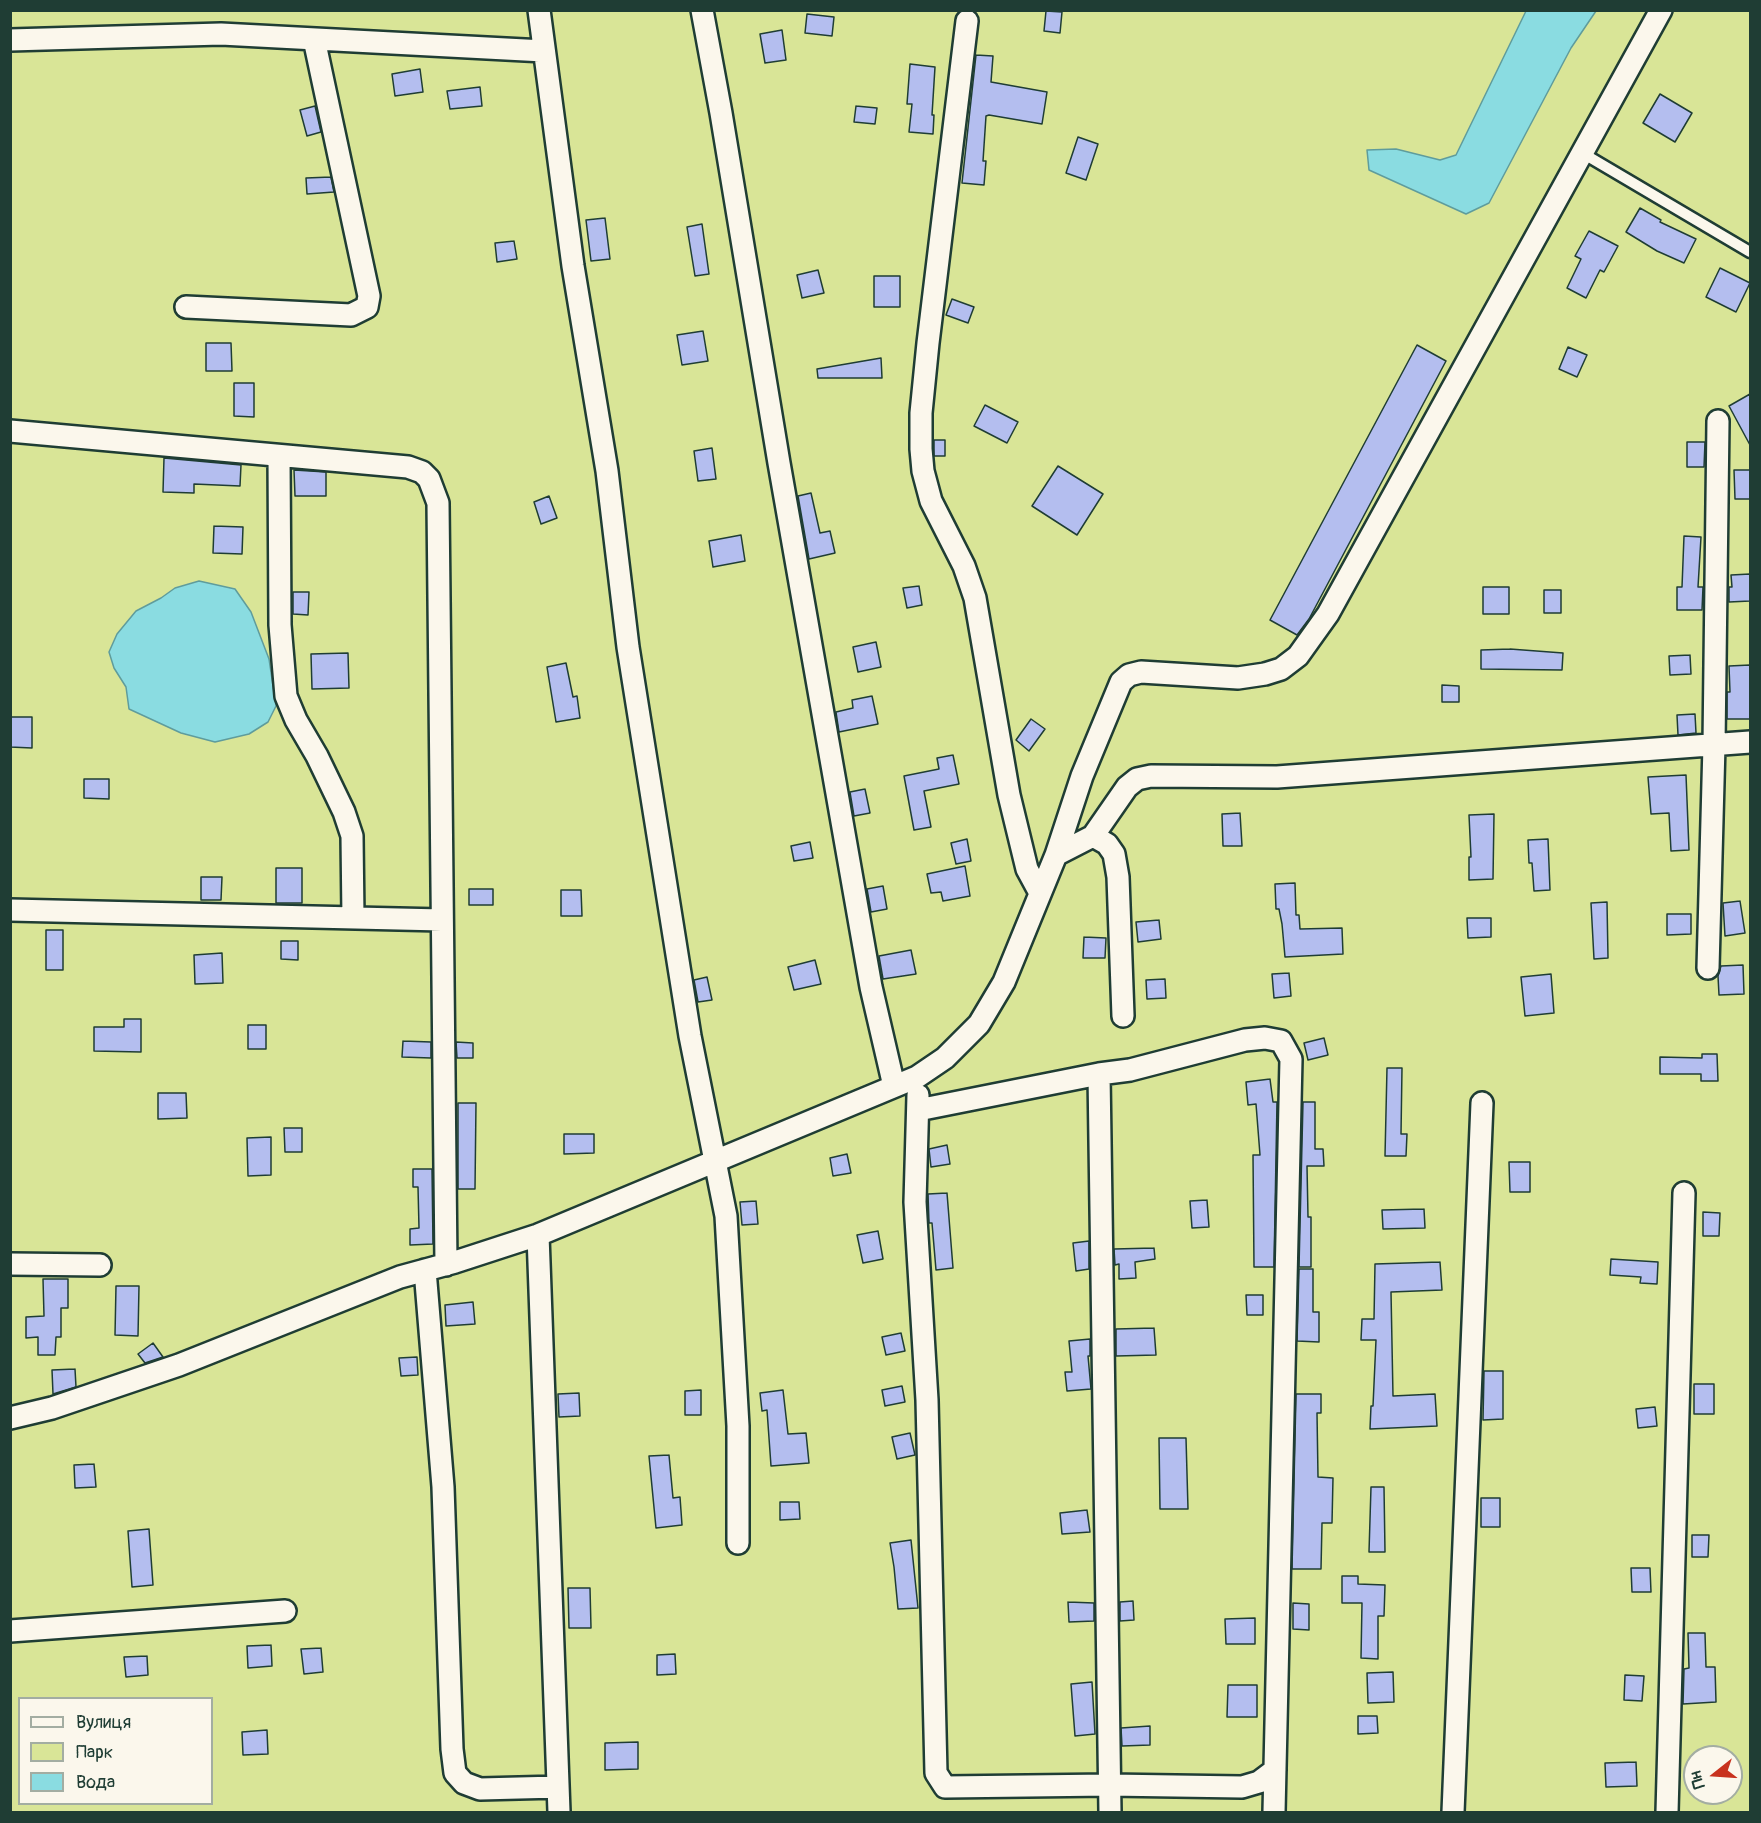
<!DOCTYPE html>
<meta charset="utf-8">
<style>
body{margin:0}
#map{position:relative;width:1761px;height:1823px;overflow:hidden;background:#edeced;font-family:Pangolin,sans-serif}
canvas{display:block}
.frame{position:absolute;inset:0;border:12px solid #1f3d34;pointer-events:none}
.legend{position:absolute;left:18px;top:1697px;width:195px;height:108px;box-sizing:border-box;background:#fbf7ec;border:2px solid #a3ada2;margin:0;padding:8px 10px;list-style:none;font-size:18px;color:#1f3d34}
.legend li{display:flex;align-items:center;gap:12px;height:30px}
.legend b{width:30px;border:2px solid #a3ada2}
.north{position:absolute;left:1683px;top:1745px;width:60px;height:60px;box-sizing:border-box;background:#fbf7ec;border:2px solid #a3ada2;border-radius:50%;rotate:253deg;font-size:16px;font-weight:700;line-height:24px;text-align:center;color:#1f3d34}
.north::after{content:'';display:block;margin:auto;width:21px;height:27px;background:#c8321e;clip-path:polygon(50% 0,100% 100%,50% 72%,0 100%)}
</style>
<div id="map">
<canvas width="1761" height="1823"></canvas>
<div class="frame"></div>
<ul class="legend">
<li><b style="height:8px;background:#fbf7ec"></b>Вулиця</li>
<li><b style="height:16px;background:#d9e597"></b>Парк</li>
<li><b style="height:16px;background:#8adce1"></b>Вода</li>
</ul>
<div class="north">Пн</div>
</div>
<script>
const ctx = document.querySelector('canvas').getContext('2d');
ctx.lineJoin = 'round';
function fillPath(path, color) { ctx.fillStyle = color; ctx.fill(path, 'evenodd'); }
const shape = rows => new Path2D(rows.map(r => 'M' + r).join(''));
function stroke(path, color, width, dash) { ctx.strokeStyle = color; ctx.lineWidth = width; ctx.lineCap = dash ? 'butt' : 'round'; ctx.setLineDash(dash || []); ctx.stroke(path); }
const green = shape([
 [11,11,1750,11,1750,1812,11,1812],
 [20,1698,212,1698,212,1804,20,1804],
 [1695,1757,1731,1757,1731,1793,1695,1793]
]);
const water = shape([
 [1526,11,1596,11,1571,48,1489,203,1466,214,1369,170,1367,150,1396,149,1440,160,1456,155,1526,11],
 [199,581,235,589,251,612,269,659,276,706,268,722,249,734,215,742,181,733,129,709,126,687,114,668,109,652,117,634,136,611,161,598,175,588,199,581]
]);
const building = shape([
 [1046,11,1062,12,1060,33,1044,31,1046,11],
 [807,14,834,17,832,36,805,33,807,14],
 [782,30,786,60,765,63,760,34,782,30],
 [976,55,993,56,991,82,1047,92,1042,124,989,115,986,116,983,161,986,161,984,185,962,183,976,55],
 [910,64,935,67,932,115,934,115,933,134,909,132,912,104,907,104,910,64],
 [420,69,423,92,395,96,392,74,420,69],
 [480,87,482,106,450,109,447,91,480,87],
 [1660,94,1692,113,1675,142,1643,123,1660,94],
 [315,106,321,132,307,136,300,110,315,106],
 [856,106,877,108,875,124,854,122,856,106],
 [1078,137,1098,144,1086,180,1066,173,1078,137],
 [331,177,334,192,307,194,306,178,331,177],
 [1640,208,1661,220,1660,222,1696,239,1684,263,1657,251,1626,232,1640,208],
 [605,218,610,259,591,261,586,220,605,218],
 [702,224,709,274,695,276,687,227,702,224],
 [1589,231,1618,246,1604,272,1600,270,1586,298,1567,288,1581,259,1575,256,1589,231],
 [514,241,517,259,497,262,495,243,514,241],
 [1720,268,1750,283,1736,312,1706,297,1720,268],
 [818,270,824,293,802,298,797,275,818,270],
 [874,276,900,276,900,307,874,307,874,276],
 [952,299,974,307,968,323,946,315,952,299],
 [703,331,708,361,682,365,677,335,703,331],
 [206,343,231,343,232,371,206,371,206,343],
 [1417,345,1446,361,1309,619,1297,635,1270,620,1417,345],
 [1568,347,1587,355,1577,377,1559,369,1568,347],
 [881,358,882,378,818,378,817,369,881,358],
 [234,383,254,383,254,417,234,416,234,383],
 [1750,394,1750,445,1729,406,1750,394],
 [985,405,1018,422,1007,443,974,426,985,405],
 [934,440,945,440,945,456,934,456,934,440],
 [1687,442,1705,442,1704,467,1687,467,1687,442],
 [712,448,716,479,698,481,694,451,712,448],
 [164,458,241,465,240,486,194,484,194,493,163,492,164,458],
 [1058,466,1103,494,1077,535,1032,506,1058,466],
 [294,470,326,472,326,496,295,496,294,470],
 [1734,470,1750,470,1750,499,1735,499,1734,470],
 [811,493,820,533,830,531,835,553,809,559,798,496,811,493],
 [549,496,557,518,541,524,534,502,549,496],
 [214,526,243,527,242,554,213,553,214,526],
 [741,535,745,561,713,567,709,541,741,535],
 [1684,536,1701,537,1698,587,1703,587,1702,610,1677,610,1677,587,1682,587,1684,536],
 [1750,574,1750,601,1729,602,1729,587,1732,587,1731,575,1750,574],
 [919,586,922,605,907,608,903,588,919,586],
 [1483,587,1509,587,1509,614,1483,614,1483,587],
 [1544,590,1561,590,1561,613,1544,613,1544,590],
 [293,592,309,592,308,615,293,614,293,592],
 [876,642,881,667,858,672,853,647,876,642],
 [1510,649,1563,653,1562,670,1481,669,1481,650,1510,649],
 [348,653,349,688,312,689,311,654,348,653],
 [1690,655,1691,674,1670,675,1669,656,1690,655],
 [566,663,573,697,577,696,580,718,556,722,547,667,566,663],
 [1750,665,1750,719,1727,719,1727,692,1730,692,1729,666,1750,665],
 [1442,685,1459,686,1459,702,1442,702,1442,685],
 [872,696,878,724,839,732,836,712,853,708,852,700,872,696],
 [1695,714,1696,733,1678,735,1677,715,1695,714],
 [10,717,32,717,32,748,10,747,10,717],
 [1031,719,1045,729,1029,751,1016,740,1031,719],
 [953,755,959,784,924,791,931,827,914,830,904,776,939,769,937,758,953,755],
 [1686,775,1689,850,1671,851,1669,813,1651,814,1648,777,1686,775],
 [84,779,109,779,109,799,84,798,84,779],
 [865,789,870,813,854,816,850,792,865,789],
 [1240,813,1242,846,1223,846,1222,814,1240,813],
 [1494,814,1493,879,1469,880,1469,857,1471,857,1469,815,1494,814],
 [967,839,971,861,956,864,951,843,967,839],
 [1548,839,1550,890,1534,891,1532,863,1529,863,1528,840,1548,839],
 [810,842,813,858,794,861,791,846,810,842],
 [965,866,970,896,943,901,941,892,931,893,927,874,965,866],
 [276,868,302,868,302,903,276,903,276,868],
 [201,877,222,877,221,900,201,900,201,877],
 [1295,883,1296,915,1299,915,1300,929,1342,928,1343,954,1285,957,1282,924,1279,909,1276,909,1275,884,1295,883],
 [883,886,887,909,871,912,867,889,883,886],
 [469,889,493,889,493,905,469,905,469,889],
 [561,890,581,890,582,916,561,916,561,890],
 [1740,901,1745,933,1725,936,1723,903,1740,901],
 [1607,902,1608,958,1594,959,1591,903,1607,902],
 [1667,914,1691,914,1691,934,1667,935,1667,914],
 [1467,918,1491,918,1491,937,1468,938,1467,918],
 [1159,920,1161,939,1138,942,1136,922,1159,920],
 [46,930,63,930,63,970,46,970,46,930],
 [1084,937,1106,938,1105,958,1083,958,1084,937],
 [281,941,298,941,298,960,281,959,281,941],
 [911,950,916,974,883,979,879,956,911,950],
 [222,953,223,983,195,984,194,955,222,953],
 [815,960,821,984,794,990,788,967,815,960],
 [1743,965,1744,994,1719,995,1718,976,1721,966,1743,965],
 [1289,973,1291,996,1274,998,1272,974,1289,973],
 [1551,974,1554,1013,1525,1016,1521,977,1551,974],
 [707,977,712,1000,698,1002,694,980,707,977],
 [1165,979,1166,998,1147,999,1146,980,1165,979],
 [124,1019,141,1019,141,1052,94,1051,94,1027,124,1027,124,1019],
 [248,1025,266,1025,266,1049,248,1049,248,1025],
 [1324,1038,1328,1055,1308,1060,1304,1043,1324,1038],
 [403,1041,431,1042,431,1058,402,1057,403,1041],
 [456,1042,473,1043,473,1058,457,1058,456,1042],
 [1702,1054,1717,1054,1718,1081,1701,1081,1701,1074,1660,1074,1660,1057,1702,1058,1702,1054],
 [1387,1068,1402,1068,1401,1134,1407,1134,1406,1156,1385,1156,1387,1068],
 [1270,1079,1273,1102,1277,1102,1274,1267,1254,1267,1253,1155,1260,1155,1256,1104,1248,1105,1246,1082,1270,1079],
 [158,1093,186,1093,187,1118,158,1119,158,1093],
 [1303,1102,1315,1102,1315,1149,1323,1149,1324,1166,1307,1166,1308,1217,1311,1217,1311,1267,1299,1267,1303,1102],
 [458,1103,476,1103,475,1189,458,1189,458,1103],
 [284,1128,302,1128,302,1152,285,1152,284,1128],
 [564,1134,594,1134,594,1153,564,1154,564,1134],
 [271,1137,271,1175,248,1176,247,1138,271,1137],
 [947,1145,950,1164,931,1167,929,1149,947,1145],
 [847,1154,851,1173,833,1176,830,1158,847,1154],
 [1509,1162,1530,1162,1530,1192,1510,1192,1509,1162],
 [413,1169,432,1169,433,1244,410,1245,410,1229,419,1228,418,1187,413,1187,413,1169],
 [947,1193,953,1268,936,1270,932,1223,929,1223,928,1194,947,1193],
 [1207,1200,1209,1227,1192,1228,1190,1201,1207,1200],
 [756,1201,758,1224,742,1225,740,1202,756,1201],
 [1424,1209,1425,1228,1383,1229,1382,1210,1424,1209],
 [1703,1212,1720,1213,1719,1236,1703,1236,1703,1212],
 [878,1231,883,1259,863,1263,857,1235,878,1231],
 [1089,1241,1089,1269,1076,1271,1073,1243,1089,1241],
 [1154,1248,1155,1259,1135,1262,1136,1278,1119,1279,1119,1264,1115,1265,1114,1249,1154,1248],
 [1611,1259,1658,1262,1657,1284,1640,1283,1641,1277,1610,1275,1611,1259],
 [1440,1262,1442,1290,1391,1292,1393,1396,1435,1394,1437,1426,1370,1429,1371,1406,1373,1406,1376,1340,1361,1340,1362,1319,1374,1319,1375,1264,1440,1262],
 [1299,1269,1313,1269,1313,1312,1319,1312,1319,1342,1297,1341,1299,1269],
 [43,1279,68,1279,68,1308,61,1308,61,1337,56,1337,55,1355,38,1355,38,1337,26,1338,26,1317,44,1316,43,1279],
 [116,1286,139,1286,138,1336,115,1335,116,1286],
 [1246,1295,1263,1295,1263,1315,1247,1315,1246,1295],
 [473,1302,475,1324,446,1326,445,1305,473,1302],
 [1154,1328,1156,1355,1116,1356,1116,1329,1154,1328],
 [901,1333,905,1351,886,1355,882,1337,901,1333],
 [1090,1339,1090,1356,1088,1356,1091,1389,1067,1391,1065,1372,1072,1372,1069,1341,1090,1339],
 [153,1343,163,1357,145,1363,138,1354,153,1343],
 [417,1357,418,1375,401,1376,399,1358,417,1357],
 [75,1369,76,1387,53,1394,52,1370,75,1369],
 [1484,1371,1503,1371,1503,1419,1483,1420,1484,1371],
 [1694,1384,1714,1384,1714,1414,1694,1414,1694,1384],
 [902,1386,905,1402,885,1406,882,1390,902,1386],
 [701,1390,701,1415,685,1415,685,1391,701,1390],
 [783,1390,788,1434,806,1433,809,1463,771,1466,767,1410,762,1411,760,1393,783,1390],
 [579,1393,580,1416,559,1417,558,1394,579,1393],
 [1296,1394,1321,1394,1321,1413,1317,1413,1318,1477,1333,1478,1332,1523,1322,1523,1321,1569,1292,1569,1296,1394],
 [1655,1407,1657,1426,1638,1428,1636,1409,1655,1407],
 [910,1433,915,1455,897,1459,892,1437,910,1433],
 [1159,1438,1186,1438,1188,1509,1160,1509,1159,1438],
 [669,1455,673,1498,680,1497,682,1525,656,1528,649,1456,669,1455],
 [94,1464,96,1487,75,1488,74,1465,94,1464],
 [1371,1487,1384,1487,1385,1552,1369,1552,1371,1487],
 [1481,1498,1500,1498,1500,1527,1481,1527,1481,1498],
 [780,1502,799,1502,800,1519,780,1520,780,1502],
 [1087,1510,1090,1532,1062,1534,1060,1513,1087,1510],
 [149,1529,153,1585,132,1587,128,1531,149,1529],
 [1692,1535,1709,1535,1708,1557,1692,1557,1692,1535],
 [911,1540,918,1608,898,1609,894,1567,890,1543,911,1540],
 [1631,1568,1650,1568,1651,1592,1632,1592,1631,1568],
 [1342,1576,1358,1576,1358,1584,1385,1585,1384,1616,1378,1616,1378,1659,1361,1658,1362,1603,1342,1603,1342,1576],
 [568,1588,590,1588,591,1628,569,1628,568,1588],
 [1133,1601,1134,1620,1120,1621,1120,1602,1133,1601],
 [1068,1602,1094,1603,1094,1621,1069,1622,1068,1602],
 [1293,1603,1309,1604,1309,1630,1293,1629,1293,1603],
 [1255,1618,1255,1644,1226,1644,1225,1619,1255,1618],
 [1688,1633,1705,1633,1706,1667,1715,1667,1716,1702,1683,1704,1684,1669,1689,1668,1688,1633],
 [271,1645,272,1666,248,1668,247,1646,271,1645],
 [321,1648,323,1672,304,1674,301,1649,321,1648],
 [675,1654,676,1674,657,1675,657,1655,675,1654],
 [147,1656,148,1675,126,1677,124,1657,147,1656],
 [1393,1672,1394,1702,1368,1703,1367,1673,1393,1672],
 [1625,1675,1644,1676,1642,1701,1624,1700,1625,1675],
 [1092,1682,1095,1734,1075,1736,1071,1684,1092,1682],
 [1228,1685,1257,1685,1257,1717,1227,1717,1228,1685],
 [1358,1716,1377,1716,1378,1733,1358,1734,1358,1716],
 [1150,1726,1150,1745,1122,1746,1121,1728,1150,1726],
 [267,1730,268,1754,243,1755,242,1732,267,1730],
 [638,1742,638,1769,605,1770,605,1743,638,1742],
 [1636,1762,1637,1786,1606,1787,1605,1763,1636,1762]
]);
const service = shape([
 [1584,154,1750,252]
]);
const minor = shape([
 [539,10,573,266,607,471,628,647,690,1036,726,1216,738,1426,738,1543],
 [702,10,721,113,779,463,871,987,894,1086],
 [967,21,928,343,921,413,921,449,923,471,931,501,964,566,975,598,1009,795,1027,869,1040,893],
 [10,40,221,34,544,51],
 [186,307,351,315,367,307,369,296,314,39],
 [10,431,408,467,422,472,429,479,438,503,446,1265],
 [279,456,280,625,286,696,296,720,317,756,344,812,352,836,353,918],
 [1093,836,1107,844,1114,854,1118,877,1123,1016],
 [1056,855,1093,836,1127,787,1137,779,1151,776,1277,777,1750,742],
 [10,910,442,920],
 [1708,968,1714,745,1718,421],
 [1099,1074,1110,1812],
 [918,1095,915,1202,927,1400,936,1773,945,1787,1109,1785,1242,1787,1259,1782,1275,1770],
 [918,1110,1099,1074,1130,1070,1245,1040,1265,1038,1281,1041,1291,1059,1274,1812],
 [538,1235,559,1812],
 [10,1264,100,1265],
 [425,1270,443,1487,452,1749,455,1773,464,1783,480,1789,558,1787],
 [10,1418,52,1408,179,1365,400,1277,455,1262,538,1235,917,1077,945,1058,979,1024,1004,982,1056,855,1082,776,1121,682,1129,675,1141,672,1238,678,1265,674,1281,669,1298,656,1328,614,1661,10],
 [10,1631,285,1611],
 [1453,1812,1482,1103],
 [1667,1812,1684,1193]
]);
fillPath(green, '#d9e597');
fillPath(water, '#8adce1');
stroke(water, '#5f9c9c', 1.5);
fillPath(building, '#b4beef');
stroke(building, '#1f3d34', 1.5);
stroke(service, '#1f3d34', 15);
stroke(minor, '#1f3d34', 26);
stroke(service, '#fbf7ec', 10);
stroke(minor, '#fbf7ec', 21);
</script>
